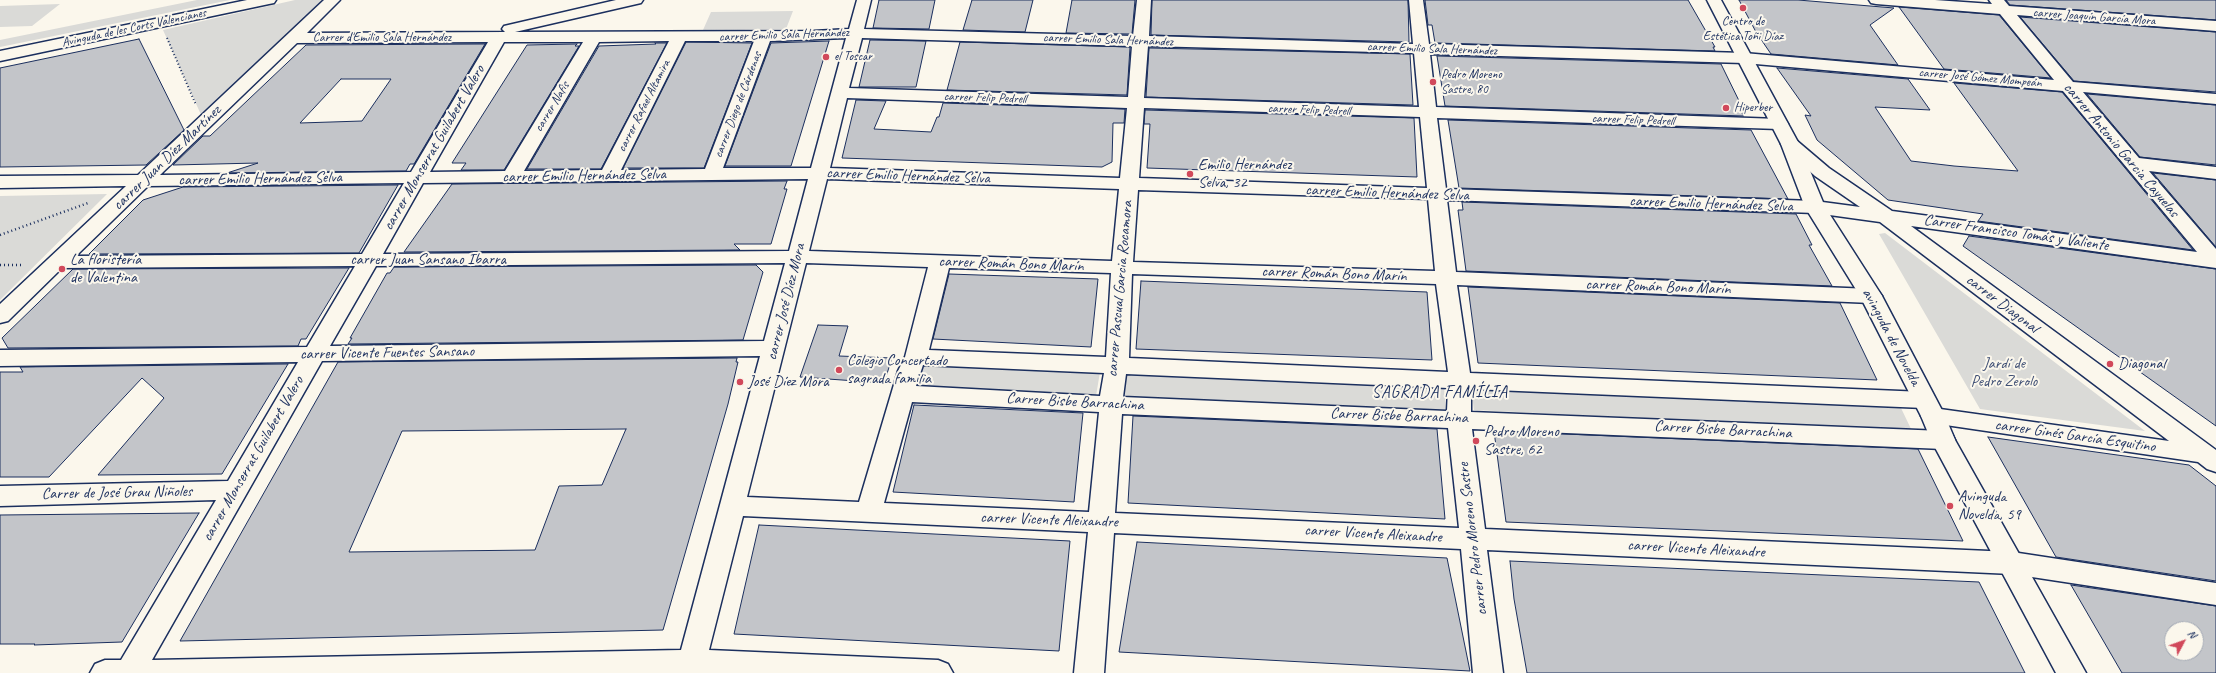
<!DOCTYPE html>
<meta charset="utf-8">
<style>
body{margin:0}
#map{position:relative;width:2216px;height:673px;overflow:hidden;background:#fbf7ec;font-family:Caveat,sans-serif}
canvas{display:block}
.north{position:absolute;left:2164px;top:621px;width:40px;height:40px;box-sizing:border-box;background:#fbf7ec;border:1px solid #a1a7b3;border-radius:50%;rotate:49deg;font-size:11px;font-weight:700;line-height:16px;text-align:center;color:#1b2f5e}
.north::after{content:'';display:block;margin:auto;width:14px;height:18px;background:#d1495b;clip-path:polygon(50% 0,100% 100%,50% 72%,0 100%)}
</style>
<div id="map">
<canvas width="2216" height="673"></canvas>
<div class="north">N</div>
</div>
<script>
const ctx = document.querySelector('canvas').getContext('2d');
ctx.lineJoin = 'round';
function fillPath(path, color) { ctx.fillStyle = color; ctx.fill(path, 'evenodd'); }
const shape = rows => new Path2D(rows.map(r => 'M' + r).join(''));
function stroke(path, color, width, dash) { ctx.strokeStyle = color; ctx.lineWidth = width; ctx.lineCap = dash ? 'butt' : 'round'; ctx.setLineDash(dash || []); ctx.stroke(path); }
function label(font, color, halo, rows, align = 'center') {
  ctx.font = font + ' Caveat,sans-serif'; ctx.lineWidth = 4; ctx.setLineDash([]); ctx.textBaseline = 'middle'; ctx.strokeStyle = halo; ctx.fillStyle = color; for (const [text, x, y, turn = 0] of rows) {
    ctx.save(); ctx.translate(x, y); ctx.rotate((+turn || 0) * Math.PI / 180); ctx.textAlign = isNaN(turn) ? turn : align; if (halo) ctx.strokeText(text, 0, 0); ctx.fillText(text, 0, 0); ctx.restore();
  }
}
const green = shape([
 [197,0,230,0,0,47,0,40],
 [295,0,323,0,202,117,163,30],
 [60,4,32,26,0,27,0,6],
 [793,11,786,29,703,30,711,12],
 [107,194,103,198,0,300,0,196],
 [1885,233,2145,431,1980,409,1879,234],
 [922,364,1100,372,1096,396,915,387],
 [1126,373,1444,387,1446,410,1123,397],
 [1471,388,1901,408,1912,431,1474,410]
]);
const building = shape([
 [879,0,935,0,929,29,873,28,879,0],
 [972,0,1033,0,1025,32,963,30,972,0],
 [1072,0,1135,0,1132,34,1066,33,1072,0],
 [1152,0,1408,0,1409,42,1151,35,1152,0],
 [1425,0,1688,0,1715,47,1713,47,1715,51,1435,43,1432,25,1428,25,1425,0],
 [1739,0,1798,0,1894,8,1870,25,1898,65,1771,54,1756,32,1739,0],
 [2006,0,2216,0,2216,20,2010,5,2006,0],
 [1899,7,1999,15,2051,78,1944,69,1899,7],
 [2020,17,2216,32,2216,92,2074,81,2020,17],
 [139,39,184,130,146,165,0,167,0,68,139,39],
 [870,40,926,41,916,87,859,87,870,40],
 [829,41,791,166,725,166,771,43,829,41],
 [686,42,752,43,704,168,623,168,686,42],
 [960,42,1130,47,1127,95,947,90,960,42],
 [655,43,667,43,601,169,527,169,599,46,656,44,655,43],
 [485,44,414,164,410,164,406,171,227,173,258,163,173,165,203,136,210,136,306,45,485,44],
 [341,79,391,79,362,121,300,123,341,79],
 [577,44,575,46,579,46,504,170,461,170,466,163,452,163,527,45,577,44],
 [1149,48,1410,54,1413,105,1146,97,1149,48],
 [1437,56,1721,64,1745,113,1742,113,1744,116,1445,106,1437,56],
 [1777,68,1908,79,1930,110,1875,107,1911,161,1954,166,2018,171,1954,83,2062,92,2193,250,1978,221,1983,214,1888,200,1817,140,1805,115,1811,116,1777,68],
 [2087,94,2216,105,2216,165,2140,157,2087,94],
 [856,100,886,101,874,129,931,132,937,117,939,117,943,103,1125,109,1124,123,1113,123,1112,162,1102,167,842,158,856,100],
 [1145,110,1414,118,1417,177,1147,168,1150,124,1144,124,1145,110],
 [1448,120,1751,130,1788,199,1459,188,1448,120],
 [2153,173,2216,180,2216,247,2153,173],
 [787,181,784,189,787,189,771,244,734,244,740,250,404,252,452,184,787,181],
 [398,185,359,253,89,254,143,200,183,187,398,185],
 [1462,202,1796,214,1812,245,1809,245,1832,286,1466,271,1458,210,1463,210,1462,202],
 [1969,236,2216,269,2216,426,1963,246,1969,236],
 [756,265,763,272,743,340,348,344,352,338,350,338,387,273,390,273,394,267,756,265],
 [349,268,306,339,301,339,298,346,8,348,2,338,73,269,349,268],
 [949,274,1098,279,1091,347,933,339,949,274],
 [1141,281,1427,292,1432,360,1136,349,1141,281],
 [1468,287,1840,303,1877,380,1478,363,1468,287],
 [818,325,848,326,839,356,892,358,884,383,800,377,818,325],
 [737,358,736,362,738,362,728,404,663,630,180,641,338,362,737,358],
 [626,429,602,485,559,486,535,550,349,552,402,431,626,429],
 [288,364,222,474,98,475,164,398,142,378,49,477,0,477,0,372,23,372,20,367,288,364],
 [914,405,1083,413,1074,502,893,492,914,405],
 [1133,416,1437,429,1445,519,1128,503,1133,416],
 [1494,431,1918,449,1963,541,1506,522,1494,431],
 [1988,437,2189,465,2216,486,2216,581,2056,557,1988,437],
 [199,513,122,642,34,645,35,644,0,644,0,515,199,513],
 [759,525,1070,541,1059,651,734,634,759,525],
 [1137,542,1447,558,1470,671,1119,652,1137,542],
 [1510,561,1979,582,2025,673,1527,673,1514,599,1510,561],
 [2071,585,2216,606,2216,673,2122,673,2071,585],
 [2172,629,2196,629,2196,653,2172,653,2172,629]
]);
const pathFar1 = shape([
 [167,38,196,105]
]);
const path = shape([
 [0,235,88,203],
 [0,265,23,265]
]);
const street = shape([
 [247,0,276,0,274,3,269,4,0,61,0,51,247,0],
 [324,0,340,0,307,33,505,32,502,29,504,26,616,0,643,0,641,3,515,32,814,31,849,29,857,0,871,0,864,29,1133,36,1137,0,1151,0,1149,36,1413,44,1409,0,1423,0,1429,44,1744,53,2054,80,2000,14,1876,4,1871,3,1869,0,1935,0,1992,4,1989,0,2004,0,2009,6,2216,21,2216,31,2017,15,2073,82,2216,94,2216,104,2083,92,2139,158,2216,167,2216,179,2149,171,2216,249,2216,268,1911,226,2216,450,2216,472,2207,469,2198,462,1925,422,1921,416,1925,410,1933,408,2169,441,1880,222,1815,213,1447,200,1456,272,1871,289,1878,291,1882,296,1878,301,1871,303,1457,285,1470,373,1924,392,1932,394,1936,400,1932,406,1924,408,1471,389,1471,412,1943,431,1952,434,1955,440,1952,446,1943,449,1472,429,1485,529,2012,552,2216,583,2216,605,2012,574,1487,550,1503,673,1473,673,1461,549,1114,533,1104,673,1074,673,1088,532,743,516,709,650,938,660,948,664,953,673,90,673,95,664,105,660,121,660,216,500,0,506,0,486,228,481,298,362,0,366,0,350,307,347,355,266,62,268,8,321,0,323,0,304,126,186,0,188,0,176,138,175,324,0],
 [846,38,811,168,723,168,770,41,846,38],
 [862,38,1132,46,1128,97,849,88,862,38],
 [669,41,602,170,524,171,599,42,669,41],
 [685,41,754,41,705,169,621,170,685,41],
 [488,42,411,172,160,175,297,43,488,42],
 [504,42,583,42,505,171,430,172,504,42],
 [1148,46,1414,53,1419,107,1144,98,1148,46],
 [1430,54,1744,63,2063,91,2197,252,1892,211,1829,168,1796,140,1790,139,1784,140,1781,144,1784,148,1815,176,1860,207,1815,201,1446,189,1437,118,1779,129,1785,128,1788,124,1785,120,1779,119,1436,107,1430,54],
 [847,98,1127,108,1120,178,830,168,847,98],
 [1144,108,1420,117,1427,188,1139,178,1144,108],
 [808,179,789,251,383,254,423,183,808,179],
 [827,179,1119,189,1112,261,809,251,827,179],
 [404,183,362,254,76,256,148,186,404,183],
 [1138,190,1428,199,1435,271,1133,262,1138,190],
 [785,263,764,341,330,346,376,266,785,263],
 [806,263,928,267,905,357,898,371,859,502,747,497,806,263],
 [949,268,1111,273,1106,357,929,350,949,268],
 [1132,274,1436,284,1448,372,1129,358,1132,274],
 [760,356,681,650,152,660,322,361,760,356],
 [923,365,1104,373,1100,396,916,386,923,365],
 [1126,374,1448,388,1447,411,1123,397,1126,374],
 [912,402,1099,412,1089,512,884,503,912,402],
 [1122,414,1448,428,1459,528,1115,513,1122,414]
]);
const secondary = shape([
 [1707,0,1721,0,1799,144,1825,207,1882,296,1945,416,1955,440,2086,673,2056,673,1931,440,1921,416,1860,296,1805,207,1781,144,1707,0]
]);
const markers = [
 [1743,8,4,"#d1495b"],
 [826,57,4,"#d1495b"],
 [1433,82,4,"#d1495b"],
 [1726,108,4,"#d1495b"],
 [1190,174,4,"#d1495b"],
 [62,269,4,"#d1495b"],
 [2110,364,4,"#d1495b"],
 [839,370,4,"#d1495b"],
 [740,382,4,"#d1495b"],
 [1476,441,4,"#d1495b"],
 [1950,506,4,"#d1495b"]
];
const farStreetnames = [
 ["carrer Joaquín García Mora",2094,17,4],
 ["Avinguda de les Corts Valencianes",134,28,-12],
 ["carrer Emilio Sala Hernández",784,35,-2],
 ["Carrer d'Emilio Sala Hernández",382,38],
 ["carrer Emilio Sala Hernández",1108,40,2],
 ["carrer Emilio Sala Hernández",1432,49,2],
 ["carrer José Gómez Mompeán",1980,78,5],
 ["carrer Felip Pedrell",985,98,2],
 ["carrer Diego de Cárdenas",738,105,-69],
 ["carrer Rafael Altamira",644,106,-63],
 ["carrer Nafis",552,107,-59],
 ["carrer Felip Pedrell",1309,110,2],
 ["carrer Felip Pedrell",1633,120,2]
];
const farPoinames = [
 ["Centro de",1743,22,"center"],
 ["Estética Toñi Díaz",1743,37,"center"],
 ["el Toscar",834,57],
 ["Pedro Moreno",1441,75],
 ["Sastre, 80",1441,90],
 ["Hiperber",1734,108]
];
const streetNames = [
 ["carrer Monserrat Guilabert Valero",434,148,-60],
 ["carrer Antonio Garcia Cayuelas",2121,150,50],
 ["carrer Juan Díez Martínez",167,158,-44],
 ["carrer Emilio Hernández Selva",584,176,-1],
 ["carrer Emilio Hernández Selva",908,176,2],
 ["carrer Emilio Hernández Selva",260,179,-1],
 ["carrer Emilio Hernández Selva",1387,193,2],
 ["carrer Emilio Hernández Selva",1711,204,2],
 ["Carrer Francisco Tomás y Valiente",2016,233,8],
 ["carrer Juan Sansano Ibarra",428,260],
 ["carrer Román Bono Marín",1011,264,2],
 ["carrer Román Bono Marín",1334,274,2],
 ["carrer Román Bono Marín",1658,287,2],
 ["carrer Pascual Garcia Rocamora",1120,289,-85],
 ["carrer José Díez Mora",786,302,-76],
 ["carrer Diagonal",2002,304,37],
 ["avinguda de Novelda",1891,337,62],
 ["carrer Vicente Fuentes Sansano",387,353,-1],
 ["Carrer Bisbe Barrachina",1075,402,3],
 ["Carrer Bisbe Barrachina",1399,416,2],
 ["Carrer Bisbe Barrachina",1723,430,3],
 ["carrer Ginés García Esquitino",2075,436,8],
 ["carrer Monserrat Guilabert Valero",253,459,-60],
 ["Carrer de José Grau Niñoles",117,493,-1],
 ["carrer Vicente Aleixandre",1049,520,2],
 ["carrer Vicente Aleixandre",1373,534,3],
 ["carrer Pedro Moreno Sastre",1473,539,-97],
 ["carrer Vicente Aleixandre",1696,549,3]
];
const poiNames = [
 ["Emilio Hernández",1198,165],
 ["Selva, 32",1198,183],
 ["La floristería",70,260],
 ["de Valentina",70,278],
 ["Colegio Concertado",847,361],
 ["sagrada familia",847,379],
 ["Diagonal",2118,364],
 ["José Díez Mora",748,382],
 ["Pedro Moreno",1484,432],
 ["Sastre, 62",1484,450],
 ["Avinguda",1958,497],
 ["Novelda, 59",1958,515]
];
const parkNames = [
 ["Jardí de",2004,364],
 ["Pedro Zerolo",2004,382]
];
const neighbourhoodNames = [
 ["SAGRADA FAMÍLIA",1440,393]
];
fillPath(green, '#dadad7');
fillPath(building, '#c3c5c9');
stroke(building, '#1b2f5e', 1);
stroke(street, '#1b2f5e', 3);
stroke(secondary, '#1b2f5e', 3);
stroke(pathFar1, '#1b2f5e', 2, [1, 2.5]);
stroke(path, '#1b2f5e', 2.5, [1, 3]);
fillPath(street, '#fbf7ec');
fillPath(secondary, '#fbf7ec');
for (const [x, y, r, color] of markers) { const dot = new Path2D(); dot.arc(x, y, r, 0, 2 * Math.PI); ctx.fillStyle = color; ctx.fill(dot); stroke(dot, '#fbf7ec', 1.5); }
label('13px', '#1b2f5e', '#fbf7ec', farStreetnames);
label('13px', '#1b2f5e', '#fbf7ec', farPoinames, 'left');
label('16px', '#1b2f5e', '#fbf7ec', streetNames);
label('16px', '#1b2f5e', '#fbf7ec', poiNames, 'left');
label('16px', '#415176', '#fbf7ec', parkNames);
ctx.letterSpacing = '1px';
label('17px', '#1b2f5e', '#fbf7ec', neighbourhoodNames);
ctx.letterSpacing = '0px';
</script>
